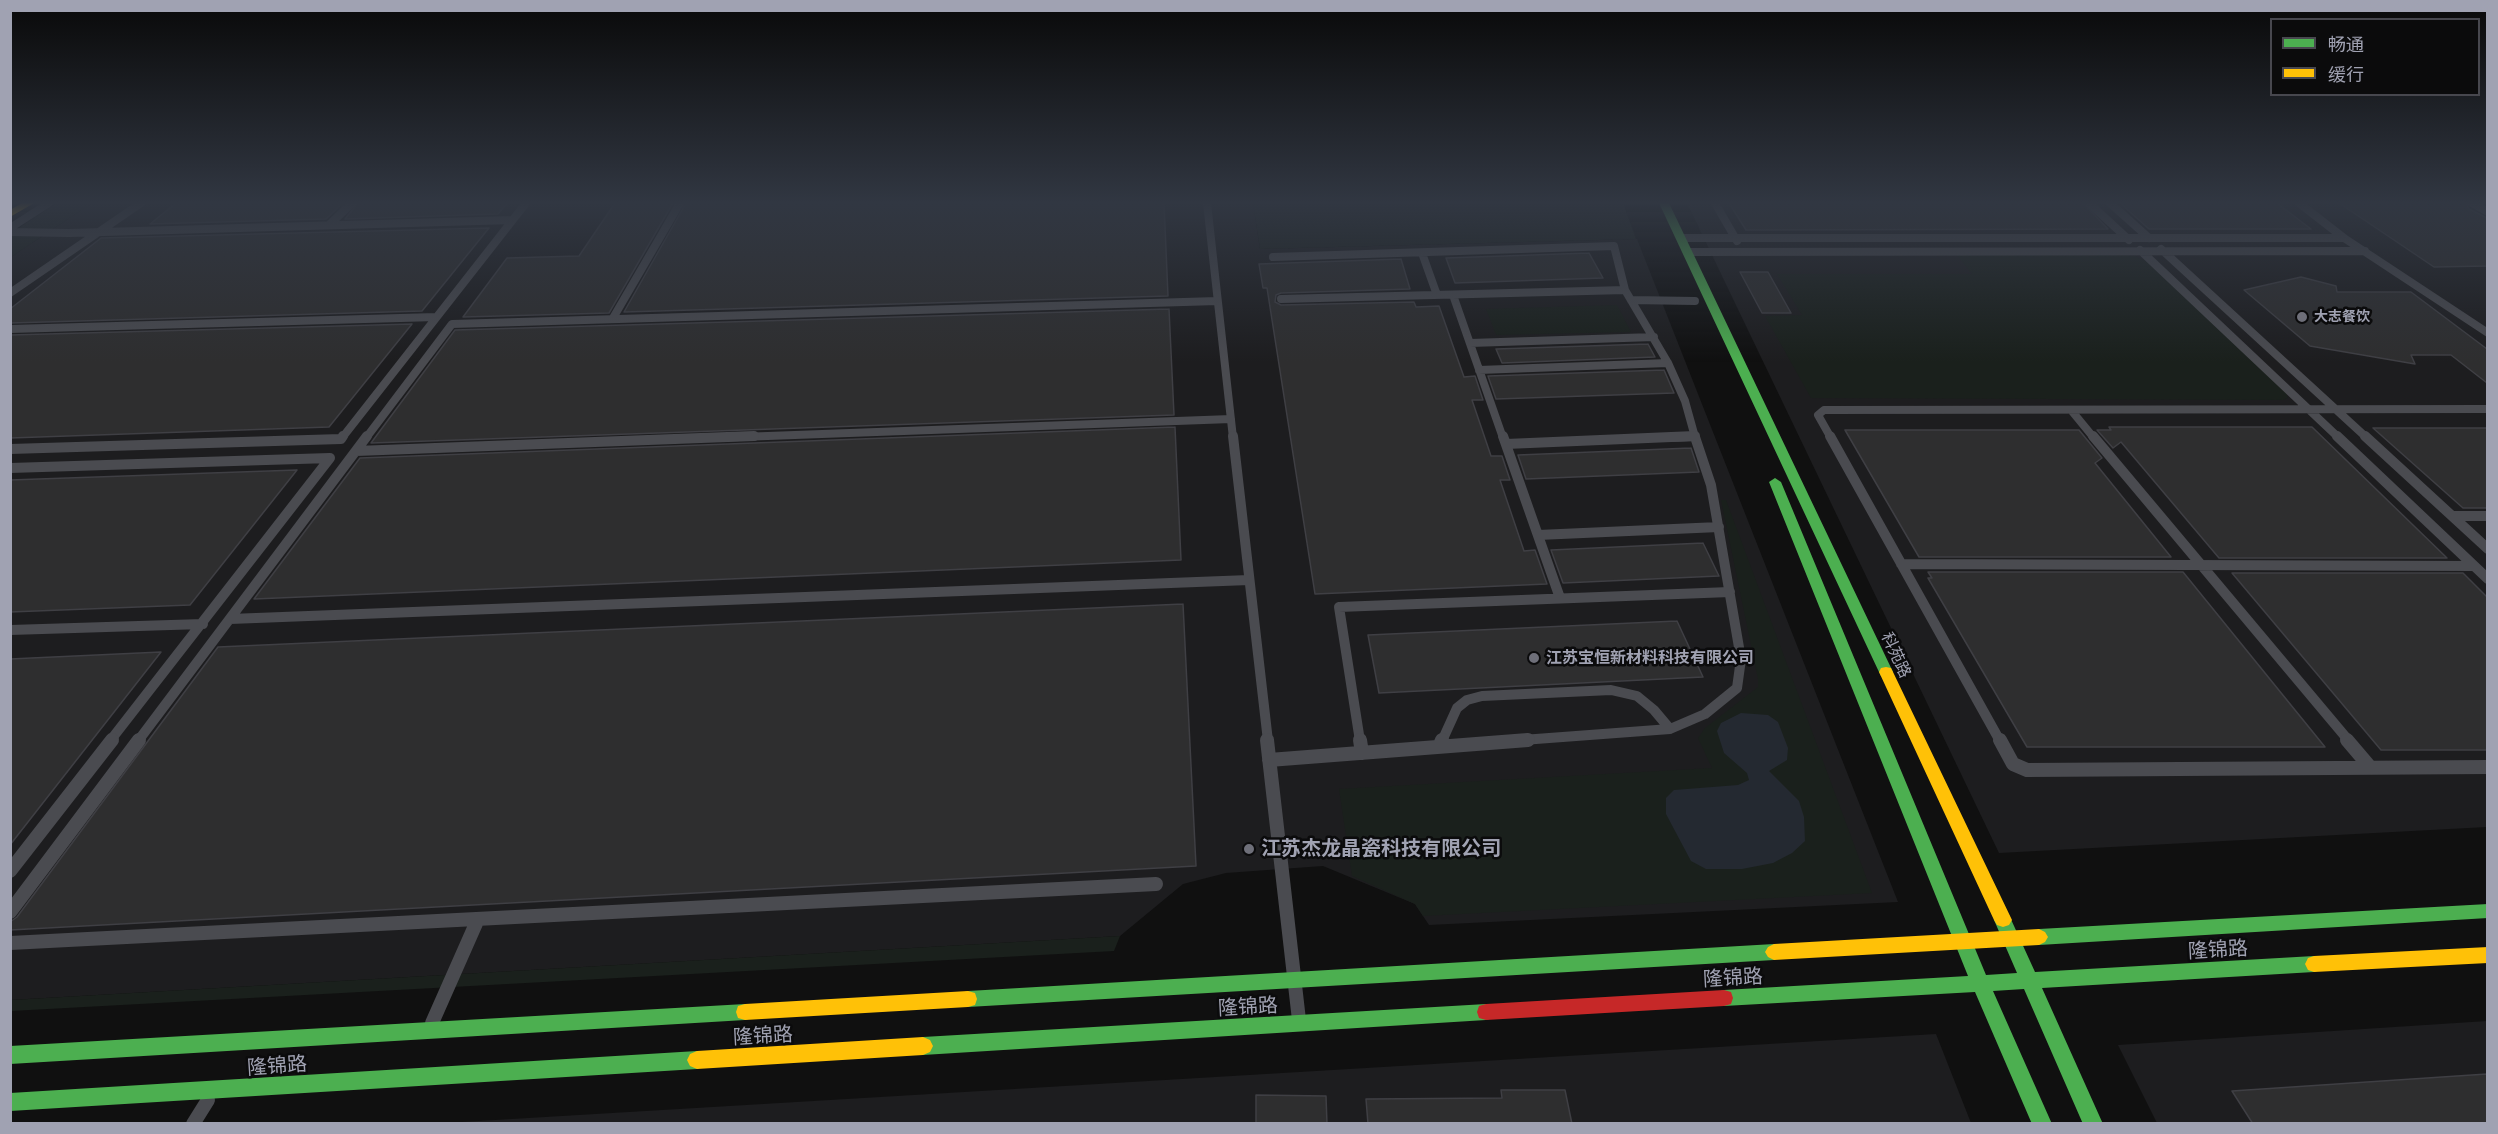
<!DOCTYPE html>
<meta charset="utf-8">
<style>
body{margin:0}
#map{position:relative;width:2498px;height:1134px;overflow:hidden;background:#101010;font-family:"Golos Text","Noto Sans SC",sans-serif}
canvas{display:block}
.frame{position:absolute;inset:0;border:12px solid #a0a2b2;pointer-events:none}
.legend{position:absolute;left:2270px;top:18px;width:210px;height:78px;box-sizing:border-box;background:#0b0b0c;border:2px solid #47474e;margin:0;padding:8px 10px;list-style:none;font-size:18px;color:#a0a2b2}
.legend li{display:flex;align-items:center;gap:12px;height:30px}
.legend b{width:30px;border:2px solid #47474e}
</style>
<div id="map">
<canvas width="2498" height="1134"></canvas>
<div class="frame"></div>
<ul class="legend">
<li><b style="height:8px;background:#4caf50"></b>畅通</li>
<li><b style="height:8px;background:#ffc107"></b>缓行</li>
</ul>
</div>
<script>
const ctx = document.querySelector('canvas').getContext('2d');
ctx.lineJoin = 'round';
function fillPath(path, color) { ctx.fillStyle = color; ctx.fill(path, 'evenodd'); }
const shape = rows => new Path2D(rows.map(r => 'M' + r).join(''));
function stroke(path, color, width, dash) { ctx.strokeStyle = color; ctx.lineWidth = width; ctx.lineCap = dash ? 'butt' : 'round'; ctx.setLineDash(dash || []); ctx.stroke(path); }
function label(font, color, halo, rows, align = 'center') {
  ctx.font = font + ' "Golos Text","Noto Sans SC",sans-serif'; ctx.lineWidth = 5; ctx.setLineDash([]); ctx.textBaseline = 'middle'; ctx.strokeStyle = halo; ctx.fillStyle = color; for (const [text, x, y, turn = 0] of rows) {
    ctx.save(); ctx.translate(x, y); ctx.rotate((+turn || 0) * Math.PI / 180); ctx.textAlign = isNaN(turn) ? turn : align; if (halo) ctx.strokeText(text, 0, 0); ctx.fillText(text, 0, 0); ctx.restore();
  }
}
const built = shape([
 [92,203,1253,203,1260,249,1637,239,1898,902,1429,925,1415,904,1323,866,1226,873,1183,884,1120,936,11,1000,11,257],
 [1687,203,2487,203,2487,827,1999,853],
 [2487,1021,2487,1123,2157,1123,2118,1045],
 [1936,1034,1971,1123,428,1124]
]);
const green = shape([
 [57,203,92,203,11,257,11,233],
 [1253,203,1623,203,1636,239,1260,249],
 [1956,254,2114,254,2134,256,2152,264,2286,393,2288,398,2283,400,1811,398,1765,316,1802,315,1777,274,1972,274],
 [1617,305,1631,332,1496,335,1486,309],
 [1721,500,1726,500,1872,893,1423,916,1415,904,1352,876,1339,789,1712,768,1698,738,1705,728,1758,687,1758,679],
 [1120,936,1114,951,11,1011,11,1000]
]);
const water = shape([
 [1741,713,1768,715,1778,722,1788,748,1787,760,1769,771,1799,801,1804,817,1805,841,1792,853,1773,863,1742,869,1706,869,1691,861,1666,814,1666,798,1674,790,1738,785,1749,780,1747,773,1724,753,1717,731,1721,723]
]);
const building = shape([
 [176,203,343,203,326,219,150,224,176,203],
 [358,203,507,203,498,214,345,219,358,203],
 [615,203,673,203,609,313,463,317,507,258,579,256,615,203],
 [686,203,1164,203,1168,296,624,312,686,203],
 [1729,203,2083,203,2108,229,1746,230,1729,203],
 [2120,203,2277,203,2311,229,2149,229,2120,203],
 [2339,203,2466,203,2469,209,2487,218,2487,266,2434,267,2339,203],
 [489,228,422,311,10,323,10,309,101,238,489,228],
 [1589,253,1603,278,1455,283,1446,258,1589,253],
 [1401,259,1410,289,1281,293,1276,295,1275,302,1281,305,1414,302,1416,307,1439,306,1464,377,1475,376,1483,400,1472,400,1491,456,1502,456,1510,480,1500,480,1524,551,1535,550,1547,584,1315,594,1267,288,1263,288,1259,264,1401,259],
 [1740,272,1768,272,1791,313,1762,313,1740,272],
 [2301,277,2336,286,2337,292,2411,292,2487,349,2487,383,2451,355,2411,355,2415,364,2310,346,2244,290,2301,277],
 [1169,309,1174,415,371,443,455,330,1169,309],
 [412,324,329,427,10,438,10,335,412,324],
 [1648,344,1655,357,1502,363,1496,349,1648,344],
 [1664,370,1674,393,1496,399,1488,376,1664,370],
 [1175,427,1181,560,254,599,360,458,1175,427],
 [2109,427,2312,427,2447,558,2219,558,2121,442,2113,448,2097,430,2111,430,2109,427],
 [2373,428,2487,428,2487,508,2463,508,2373,428],
 [1845,430,2079,430,2102,458,2095,463,2171,557,1919,557,1845,430],
 [1691,448,1699,472,1526,479,1518,455,1691,448],
 [297,470,190,605,10,612,10,480,297,470],
 [1703,543,1719,576,1563,583,1551,550,1703,543],
 [1928,572,2183,572,2325,747,2027,747,1928,578,1932,578,1928,572],
 [2232,573,2463,573,2487,597,2487,750,2381,750,2232,573],
 [1183,604,1196,866,10,930,10,922,17,917,218,647,1183,604],
 [1677,621,1703,677,1379,693,1368,635,1677,621],
 [161,652,10,845,10,659,161,652],
 [2487,1074,2487,1124,2253,1124,2232,1091,2487,1074],
 [1501,1090,1565,1090,1572,1124,1368,1124,1366,1099,1502,1098,1501,1090],
 [1256,1095,1326,1096,1327,1124,1256,1124,1256,1095]
]);
const laneFar2 = shape([
 [1207,203,1233,438],
 [1715,203,1737,241],
 [2089,203,2129,240],
 [2110,203,2149,238],
 [2299,203,2344,238,2488,333],
 [2472,203,2488,212],
 [329,225,352,203],
 [10,228,49,203],
 [10,232,69,233,512,220],
 [1681,238,2344,238],
 [2161,249,2367,438],
 [2140,250,2339,438],
 [1687,252,2365,251],
 [1422,253,1437,295],
 [1273,257,1614,246,1625,290,1668,363,1685,401,1695,437,1670,438],
 [10,293,141,203],
 [1453,295,1503,438],
 [1281,299,1625,290],
 [1631,300,1695,301],
 [613,318,680,203],
 [10,329,436,317],
 [1470,343,1654,337],
 [1479,370,1668,363],
 [2071,410,2094,438],
 [342,438,526,203],
 [366,438,452,324,1217,301],
 [713,438,1231,419],
 [1831,438,1818,415,1824,410,2488,409]
]);
const laneFar1 = shape([
 [1233,436,1268,741],
 [1503,436,1560,598],
 [1830,436,2000,741],
 [2093,436,2349,741],
 [2337,436,2488,579],
 [2365,436,2488,549],
 [1506,444,1695,436],
 [10,449,341,439,343,436],
 [356,451,754,436],
 [10,468,330,458,110,741],
 [2452,516,2488,516],
 [1538,535,1719,527],
 [1901,564,2474,566],
 [230,619,1249,580],
 [10,630,203,624],
 [138,741,367,436],
 [1360,741,1339,607,1730,592],
 [1442,741,1457,708,1467,700,1482,696,1611,690,1637,696,1654,710,1670,729],
 [1509,741,1670,729,1705,714,1737,688,1741,659,1711,485,1695,437]
]);
const lane = shape([
 [1267,740,1299,1020],
 [1360,740,1362,753],
 [2000,740,2013,764,2027,770,2488,767],
 [2347,740,2370,767],
 [1439,747,1442,740],
 [1269,760,1528,740],
 [10,871,112,740],
 [10,912,139,740],
 [10,943,1156,884],
 [432,1023,478,919],
 [193,1124,208,1100]
]);
const fast = shape([
 [1659,203,1669,203,1893,672,1891,676,1886,677,1881,676,1879,672,1659,203],
 [1775,478,1781,482,1986,975,2017,973,1994,920,1997,915,2003,913,2009,915,2035,972,2314,956,2320,958,2323,964,2320,970,2314,972,2042,988,2103,1124,2083,1124,2024,989,1993,991,2052,1124,2032,1124,1975,992,1724,1006,1717,1004,1715,998,1717,992,1724,990,1968,976,1769,482,1775,478],
 [2488,904,2488,918,2039,945,2033,942,2030,937,2033,932,2039,929,2488,904],
 [1774,944,1780,947,1783,952,1780,957,1774,960,968,1007,961,1005,959,999,961,993,968,991,1774,944],
 [745,1004,752,1006,754,1012,752,1018,745,1020,10,1064,10,1046,745,1004],
 [1486,1004,1493,1006,1495,1012,1493,1018,1486,1020,923,1055,916,1052,913,1046,916,1040,923,1037,1486,1004],
 [697,1051,704,1054,707,1060,704,1066,697,1069,10,1111,10,1093,697,1051]
]);
const slow = shape([
 [22,203,34,203,10,217,10,210,22,203],
 [1886,667,1891,668,1893,672,2012,920,2009,925,2003,927,1997,925,1994,920,1879,672,1881,668,1886,667],
 [2039,929,2045,932,2048,937,2045,942,2039,945,1774,960,1768,957,1765,952,1768,947,1774,944,2039,929],
 [2488,947,2488,963,2314,972,2308,970,2305,964,2308,958,2314,956,2488,947],
 [968,991,975,993,977,999,975,1005,968,1007,745,1020,738,1018,736,1012,738,1006,745,1004,968,991],
 [923,1037,930,1040,933,1046,930,1052,923,1055,697,1069,690,1066,687,1060,690,1054,697,1051,923,1037]
]);
const jam = shape([
 [1724,990,1731,992,1733,998,1731,1004,1724,1006,1486,1020,1479,1018,1477,1012,1479,1006,1486,1004,1724,990]
]);
const markers = [
 [2302,317,6,"#6e6f79"],
 [1534,658,6,"#6e6f79"],
 [1249,849,6,"#6e6f79"]
];
const farPoinames = [
 ["大志餐饮",2314,317]
];
const streetNames = [
 ["科苑路",1896,655,65]
];
const poiNames = [
 ["江苏宝恒新材料科技有限公司",1546,658]
];
const nearPoinames = [
 ["江苏杰龙晶瓷科技有限公司",1261,849]
];
const nearStreetnames = [
 ["隆锦路",2218,950,-3],
 ["隆锦路",1733,978,-3],
 ["隆锦路",1248,1007,-3],
 ["隆锦路",763,1036,-3],
 ["隆锦路",277,1066,-4]
];
fillPath(built, '#1d1d1f');
fillPath(green, '#1a201c');
fillPath(water, '#242931');
fillPath(building, '#2e2e2f');
stroke(building, '#3f3f44', 1.5);
stroke(laneFar2, '#4a4b50', 8);
stroke(laneFar1, '#4a4b50', 10);
stroke(lane, '#4a4b50', 14);
fillPath(fast, '#4caf50');
fillPath(slow, '#ffc107');
fillPath(jam, '#c62828');
const sky = ctx.createLinearGradient(0, 0, 0, 362);
sky.addColorStop(0, '#090909');
sky.addColorStop(0.56, '#313742');
sky.addColorStop(1, '#31374200');
ctx.fillStyle = sky;
ctx.fillRect(0, 0, 2498, 362);
for (const [x, y, r, color] of markers) { const dot = new Path2D(); dot.arc(x, y, r, 0, 2 * Math.PI); ctx.fillStyle = color; ctx.fill(dot); stroke(dot, '#0b0b0c', 2); }
label('bold 14px', '#a0a2b2', '#0b0b0c', farPoinames, 'left');
label('16px', '#a0a2b2', '#0b0b0c', streetNames);
label('bold 16px', '#a0a2b2', '#0b0b0c', poiNames, 'left');
label('bold 20px', '#a0a2b2', '#0b0b0c', nearPoinames, 'left');
label('20px', '#a0a2b2', '#0b0b0c', nearStreetnames);
</script>
